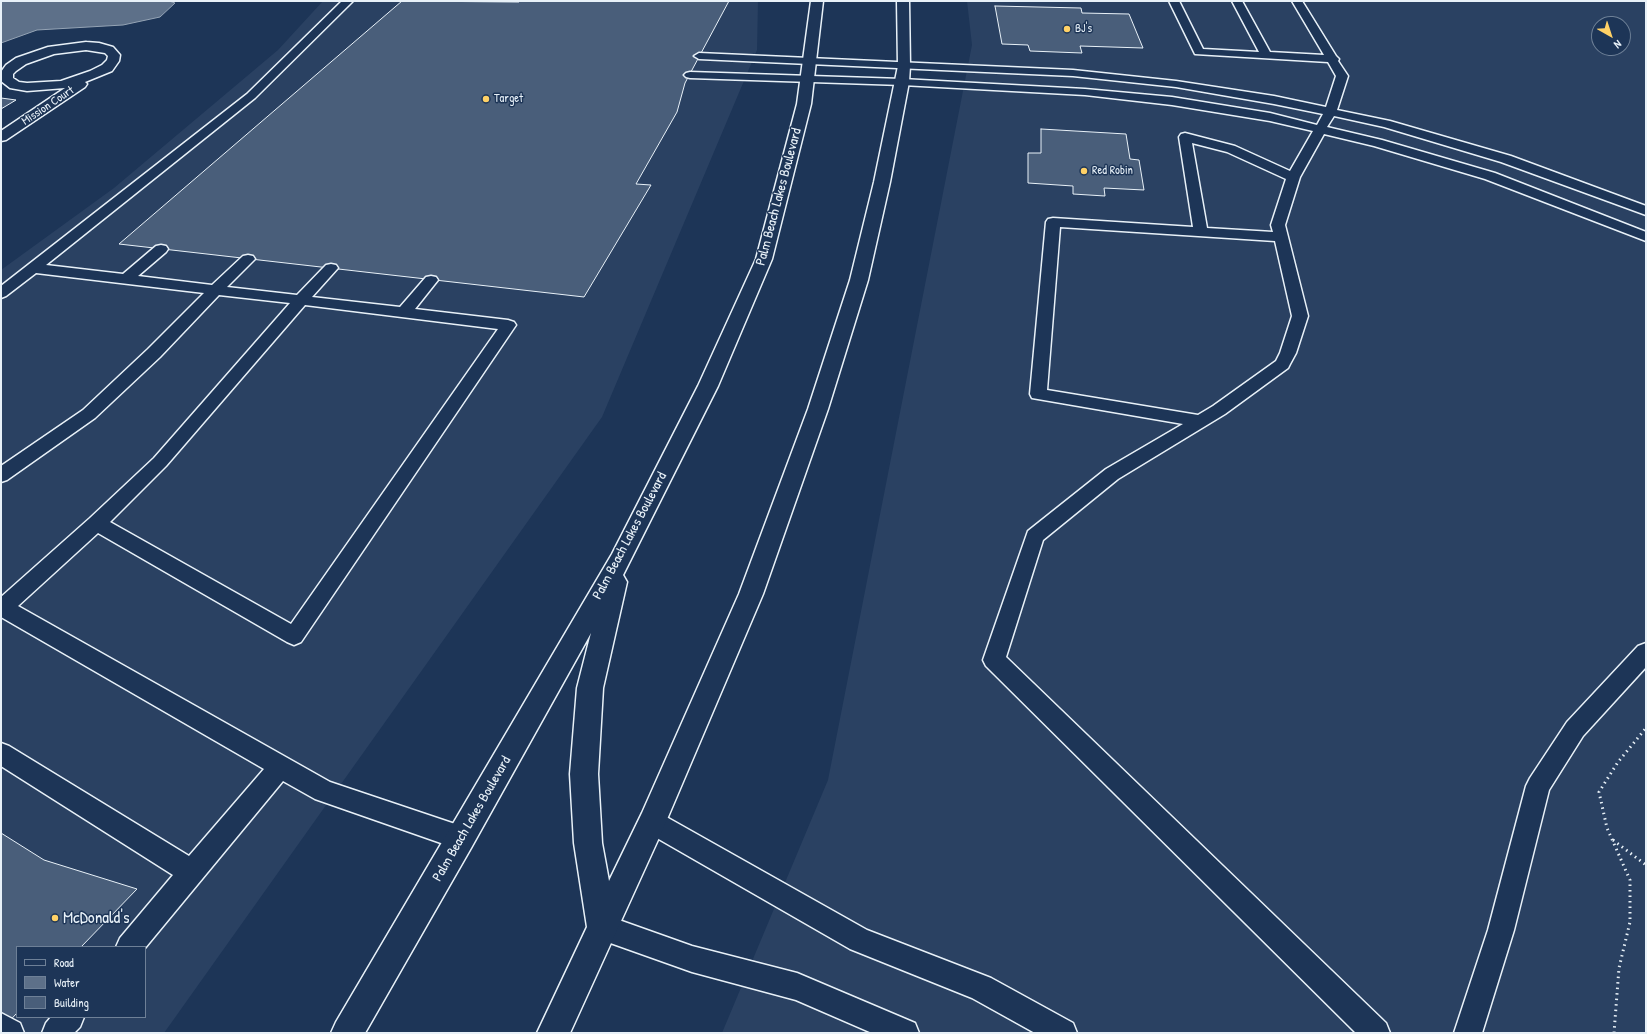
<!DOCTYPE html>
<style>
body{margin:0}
#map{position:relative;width:1647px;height:1034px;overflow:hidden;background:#1d3557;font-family:"Patrick Hand",sans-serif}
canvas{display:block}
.frame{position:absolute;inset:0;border:2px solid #e8f1f8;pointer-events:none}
.legend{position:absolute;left:16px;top:946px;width:130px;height:72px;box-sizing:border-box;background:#1d3557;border:1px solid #6e8097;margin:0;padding:5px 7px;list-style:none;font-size:12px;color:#e8f1f8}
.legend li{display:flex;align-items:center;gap:8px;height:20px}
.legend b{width:20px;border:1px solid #6e8097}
.north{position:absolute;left:1591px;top:16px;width:40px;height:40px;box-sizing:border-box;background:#1d3557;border:1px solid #6e8097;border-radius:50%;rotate:141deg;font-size:11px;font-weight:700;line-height:16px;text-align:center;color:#e8f1f8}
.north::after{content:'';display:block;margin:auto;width:14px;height:18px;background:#ffd166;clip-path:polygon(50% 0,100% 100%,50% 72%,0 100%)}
</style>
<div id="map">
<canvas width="1647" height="1034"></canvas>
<div class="frame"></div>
<ul class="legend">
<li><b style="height:5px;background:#1d3557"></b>Road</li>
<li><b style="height:11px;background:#5d7089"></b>Water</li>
<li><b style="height:11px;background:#495e7a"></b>Building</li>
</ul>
<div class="north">N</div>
</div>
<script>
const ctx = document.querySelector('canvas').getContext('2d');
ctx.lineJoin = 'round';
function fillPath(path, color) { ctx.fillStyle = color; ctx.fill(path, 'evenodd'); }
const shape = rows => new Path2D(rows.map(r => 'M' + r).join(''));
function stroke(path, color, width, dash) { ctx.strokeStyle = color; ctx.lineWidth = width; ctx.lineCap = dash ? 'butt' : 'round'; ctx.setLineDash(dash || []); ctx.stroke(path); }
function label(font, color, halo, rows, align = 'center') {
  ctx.font = font + ' "Patrick Hand",sans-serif'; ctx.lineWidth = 3; ctx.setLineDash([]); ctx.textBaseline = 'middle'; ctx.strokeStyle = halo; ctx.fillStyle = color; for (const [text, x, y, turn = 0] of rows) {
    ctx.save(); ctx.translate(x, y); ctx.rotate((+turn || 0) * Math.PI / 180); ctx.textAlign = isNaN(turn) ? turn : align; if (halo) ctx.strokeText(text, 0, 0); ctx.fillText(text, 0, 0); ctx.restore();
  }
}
const built = shape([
 [323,1,758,1,757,50,602,417,164,1033,1,1033,1,270,114,188,278,50],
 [17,947,145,947,145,1017,17,1017],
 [967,1,1646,1,1646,1033,722,1033,828,780,972,45],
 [1599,24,1623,24,1623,48,1599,48]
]);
const water = shape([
 [1,1,169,1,175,3,160,17,123,25,37,30,1,43,1,1]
]);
const building = shape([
 [402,1,519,2,520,1,729,1,685,83,677,112,636,184,651,185,584,297,119,244,402,1],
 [995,6,1081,8,1082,13,1129,14,1143,48,1080,46,1082,53,1030,51,1028,45,1002,44,995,6],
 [1,98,16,100,1,109,1,98],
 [1041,129,1126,134,1130,159,1139,160,1144,190,1104,188,1105,196,1073,194,1073,186,1028,183,1028,153,1041,153,1041,129],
 [1,833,44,860,137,889,81,947,17,947,17,1013,1,1030,1,833]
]);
const path = shape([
 [1613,840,1646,865],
 [1614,1033,1619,968,1630,922,1630,880,1607,828,1599,792,1618,762,1646,728]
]);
const service = shape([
 [342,1,353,1,255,98,46,265,123,274,156,246,161,245,166,246,168,249,166,252,138,276,212,285,243,256,248,255,253,256,255,259,227,287,297,295,326,265,331,264,336,265,338,268,312,297,400,307,426,277,431,276,436,277,438,280,415,309,508,320,514,322,516,325,301,642,294,645,287,642,98,533,18,606,330,782,461,826,470,830,473,838,470,846,461,850,315,799,283,781,145,948,145,947,116,947,120,938,173,875,1,766,1,743,9,746,189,856,264,769,1,617,1,597,90,518,154,458,290,303,219,295,160,357,95,418,7,480,1,482,1,466,83,410,148,349,204,293,36,273,6,296,1,298,1,286,247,94,342,1],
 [305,305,498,329,291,624,110,522,166,466,305,305],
 [1169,1,1179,1,1203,49,1259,52,1232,1,1242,1,1270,52,1324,55,1292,1,1302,1,1336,56,1339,59,1338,61,1348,76,1337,110,1390,121,1511,156,1646,206,1646,215,1501,162,1384,127,1334,116,1327,127,1382,140,1495,173,1646,232,1646,241,1485,179,1374,146,1324,134,1300,177,1285,225,1308,316,1296,353,1290,364,1288,368,1225,414,1118,479,1043,540,1006,657,1386,1023,1390,1033,1356,1033,986,666,983,660,1028,531,1106,469,1183,424,1032,398,1030,394,1046,222,1048,219,1053,218,1193,227,1179,137,1181,134,1185,133,1235,146,1290,171,1313,131,1270,121,1172,105,1085,95,902,85,690,78,686,77,684,75,686,73,690,72,902,79,1085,89,1172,97,1270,113,1317,125,1323,114,1274,104,1176,87,1073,76,699,59,694,56,699,53,1073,70,1176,81,1274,96,1326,107,1336,76,1328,62,1195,54,1169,1],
 [1192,143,1227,152,1286,179,1271,225,1273,232,1207,228,1192,143],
 [1060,227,1275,241,1292,316,1280,353,1276,361,1213,406,1198,415,1047,390,1060,227],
 [1646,643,1646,667,1583,736,1549,790,1514,930,1482,1033,1454,1033,1488,930,1526,786,1530,778,1567,722,1638,646,1646,643],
 [652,810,661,814,867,930,991,978,1073,1023,1077,1033,1035,1033,972,998,850,949,643,830,640,822,643,814,652,810],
 [602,914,692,946,797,973,915,1023,919,1033,872,1033,796,1000,692,972,602,940,593,936,589,927,593,918,602,914],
 [1,1013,20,1023,24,1033,1,1033,1,1013],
 [51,1017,84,1017,80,1027,74,1033,42,1033,46,1023,51,1017]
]);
const minor = shape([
 [86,42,99,43,113,47,120,55,119,61,112,71,85,82,87,84,85,87,6,140,1,141,1,131,65,88,27,91,10,88,1,81,1,72,6,65,16,58,48,47,86,42],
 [86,50,105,53,108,56,107,60,102,65,90,71,61,81,27,83,19,82,13,78,13,74,16,71,26,64,54,54,86,50]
]);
const primary = shape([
 [811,1,823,1,811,104,772,259,718,386,623,575,627,582,603,688,598,774,602,843,609,881,642,813,739,594,808,409,850,280,874,182,898,66,897,1,909,1,910,66,909,82,890,182,868,280,828,409,763,594,662,831,570,1033,537,1033,587,927,574,843,570,774,577,688,591,633,471,848,365,1033,331,1033,336,1022,612,554,698,386,756,259,797,104,811,1]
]);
const markers = [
 [1067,29,4,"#ffd166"],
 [486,99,4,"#ffd166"],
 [1084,171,4,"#ffd166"],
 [55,918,4,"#ffd166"]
];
const farPoinames = [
 ["BJ's",1075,29],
 ["Target",494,99],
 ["Red Robin",1092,171]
];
const farStreetnames = [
 ["Mission Court",48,106,-34]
];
const streetNames = [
 ["Palm Beach Lakes Boulevard",779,197,-75],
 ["Palm Beach Lakes Boulevard",630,536,-62],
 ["Palm Beach Lakes Boulevard",472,819,-60]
];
const nearPoinames = [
 ["McDonald's",63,918]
];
fillPath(built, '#2a4162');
fillPath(water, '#5d7089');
stroke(water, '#95a4b5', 1);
fillPath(building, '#495e7a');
stroke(building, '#e8f1f8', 1);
stroke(service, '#e8f1f8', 3);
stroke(minor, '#e8f1f8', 3);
stroke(primary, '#e8f1f8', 3);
stroke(path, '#e8f1f8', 3, [1.5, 4]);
fillPath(service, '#1d3557');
fillPath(minor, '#1d3557');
fillPath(primary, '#1d3557');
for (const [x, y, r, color] of markers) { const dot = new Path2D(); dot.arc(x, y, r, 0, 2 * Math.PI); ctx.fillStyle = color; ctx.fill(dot); stroke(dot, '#1d3557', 1.5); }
label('12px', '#e8f1f8', '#1d3557', farPoinames, 'left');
label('12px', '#e8f1f8', '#1d3557', farStreetnames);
label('14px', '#e8f1f8', '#1d3557', streetNames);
label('17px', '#e8f1f8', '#1d3557', nearPoinames, 'left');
</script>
